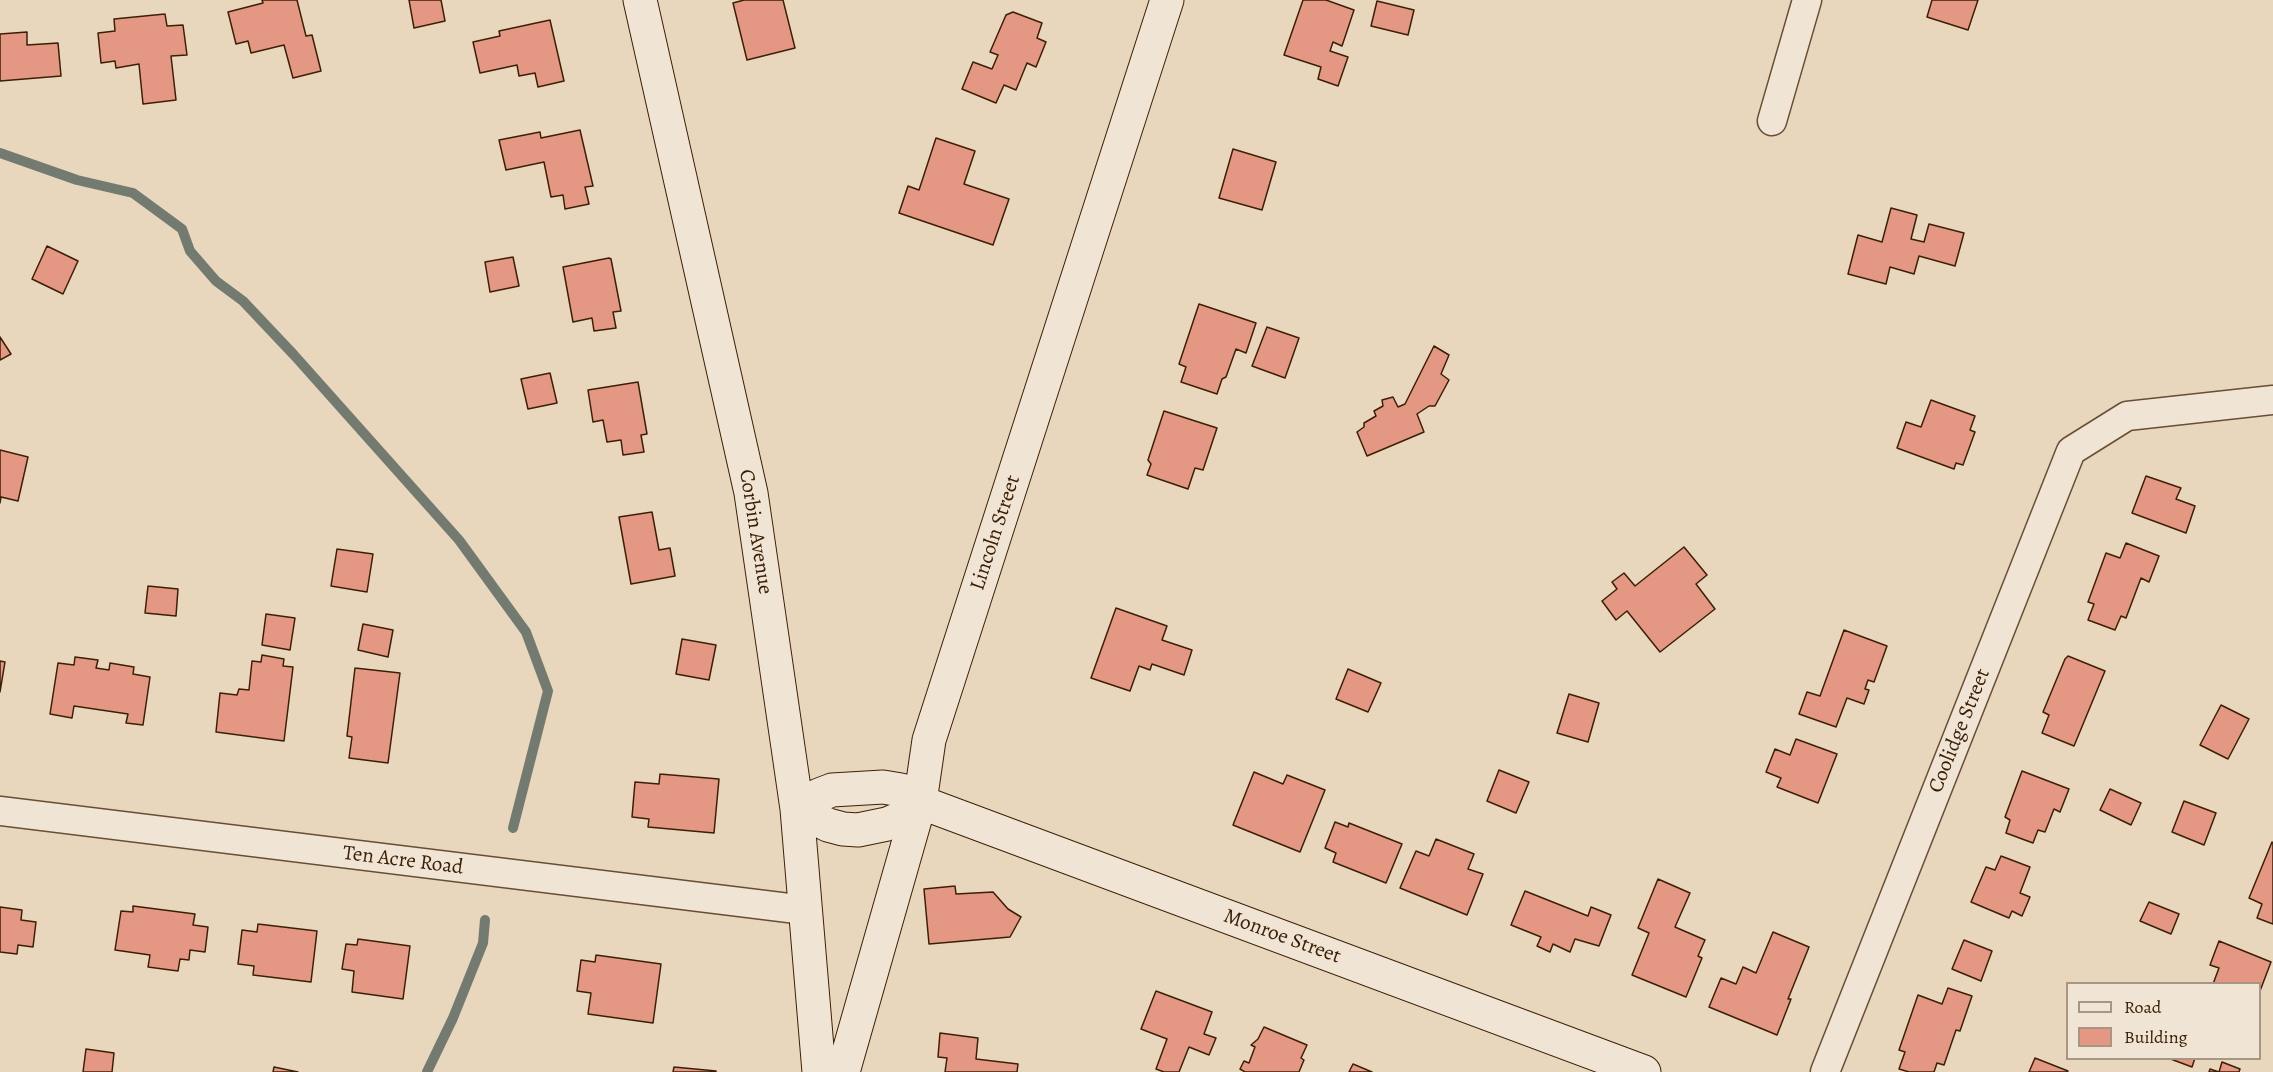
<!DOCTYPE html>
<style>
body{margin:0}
#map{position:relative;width:2273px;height:1072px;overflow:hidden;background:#e8d6bd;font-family:Alegreya,serif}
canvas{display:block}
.legend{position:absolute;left:2066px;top:982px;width:195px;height:78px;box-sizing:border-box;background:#f0e4d4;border:2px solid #a89682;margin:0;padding:8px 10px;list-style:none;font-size:18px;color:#3c2006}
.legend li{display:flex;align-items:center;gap:12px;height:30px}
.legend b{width:30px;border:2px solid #a89682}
</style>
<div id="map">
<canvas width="2273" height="1072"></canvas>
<ul class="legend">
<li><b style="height:8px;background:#f0e4d4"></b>Road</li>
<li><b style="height:16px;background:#e49782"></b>Building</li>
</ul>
</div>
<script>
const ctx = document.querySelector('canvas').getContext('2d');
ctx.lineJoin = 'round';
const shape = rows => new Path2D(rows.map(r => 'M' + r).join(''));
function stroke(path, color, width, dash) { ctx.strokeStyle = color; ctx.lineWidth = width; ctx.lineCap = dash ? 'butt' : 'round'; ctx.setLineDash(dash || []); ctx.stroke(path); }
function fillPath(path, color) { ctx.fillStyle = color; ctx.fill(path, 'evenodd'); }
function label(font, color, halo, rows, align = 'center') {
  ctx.font = font + ' Alegreya,serif'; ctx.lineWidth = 4.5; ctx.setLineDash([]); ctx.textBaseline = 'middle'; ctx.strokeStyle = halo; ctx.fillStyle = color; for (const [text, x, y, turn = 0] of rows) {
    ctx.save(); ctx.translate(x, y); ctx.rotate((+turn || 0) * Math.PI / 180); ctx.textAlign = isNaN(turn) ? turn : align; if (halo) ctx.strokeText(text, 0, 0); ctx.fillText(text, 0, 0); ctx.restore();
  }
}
const stream = shape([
 [0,153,77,180,133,193,182,229,190,251,216,281,243,301,294,355,459,540,526,632,548,691,513,828],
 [427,1072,453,1018,483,943,485,920]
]);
const building = shape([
 [262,0,297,0,306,36,312,35,321,71,293,78,284,45,251,53,248,41,236,44,228,12,263,3,262,0],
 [409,0,441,0,445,21,414,28,409,0],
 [744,0,783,0,795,48,747,60,733,3,744,0],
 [1303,0,1326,0,1354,10,1342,46,1333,42,1330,51,1348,57,1338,86,1318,79,1321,67,1284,55,1303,0],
 [1932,0,1978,0,1968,30,1927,17,1932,0],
 [1377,1,1414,10,1408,35,1371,26,1377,1],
 [1013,12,1042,23,1037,38,1046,42,1036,67,1027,63,1016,90,1004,85,996,103,962,89,973,62,992,69,998,55,990,52,1006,15,1013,12],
 [165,14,167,26,183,25,187,55,171,56,176,100,143,104,139,64,116,68,115,61,101,63,98,33,115,31,114,19,165,14],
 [550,20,564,81,538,87,535,73,519,76,517,65,480,73,473,42,500,36,499,31,550,20],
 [27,32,27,45,58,43,61,76,0,81,0,34,27,32],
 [580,130,593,186,585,187,589,204,565,209,563,195,551,197,544,162,506,170,499,140,540,132,541,138,580,130],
 [936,138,975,151,964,184,1009,199,993,245,899,213,908,186,919,190,936,138],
 [1233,149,1276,162,1262,210,1219,198,1233,149],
 [1891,208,1917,215,1911,239,1924,242,1929,224,1964,233,1955,266,1919,256,1914,274,1890,267,1886,284,1848,274,1858,235,1882,242,1891,208],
 [47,246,78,261,63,294,32,279,47,246],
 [513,257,519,286,490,292,485,262,513,257],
 [609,258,611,259,621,311,613,312,616,328,594,331,592,318,573,322,563,267,609,258],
 [1199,304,1256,323,1246,353,1236,349,1226,377,1222,379,1217,394,1181,382,1186,367,1179,364,1199,304],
 [1267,327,1299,338,1285,378,1252,366,1267,327],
 [0,337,11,354,0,360,0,337],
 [1434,346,1449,355,1441,374,1449,380,1435,406,1429,406,1417,414,1424,432,1367,456,1357,432,1364,427,1364,423,1376,416,1374,411,1383,406,1382,400,1393,397,1398,407,1405,404,1434,346],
 [550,373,557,403,528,409,521,379,550,373],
 [638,382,647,434,641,435,644,452,623,455,621,440,607,442,603,420,593,422,588,390,638,382],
 [1931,400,1975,416,1970,430,1975,432,1963,465,1956,463,1954,469,1897,448,1906,422,1921,427,1931,400],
 [1164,411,1217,428,1203,470,1195,468,1188,489,1147,475,1151,464,1148,460,1164,411],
 [0,450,28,457,18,501,1,497,0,503,0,450],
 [2146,476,2181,488,2176,499,2195,506,2186,533,2132,513,2146,476],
 [652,512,659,550,670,548,675,576,631,584,619,517,652,512],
 [2126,543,2159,556,2149,582,2141,578,2126,618,2121,616,2115,630,2088,620,2094,604,2088,602,2106,553,2120,558,2126,543],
 [1684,547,1707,575,1696,584,1715,609,1660,652,1627,611,1616,620,1602,601,1617,589,1612,582,1624,573,1635,586,1684,547],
 [337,549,373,554,367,592,331,586,337,549],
 [148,586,178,589,176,616,145,613,148,586],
 [1116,608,1167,626,1162,640,1192,650,1184,675,1152,664,1150,670,1139,666,1130,691,1091,678,1116,608],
 [266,614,295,618,290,650,262,645,266,614],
 [363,624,393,630,388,657,358,650,363,624],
 [1844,630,1887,646,1874,682,1868,680,1865,689,1869,690,1864,704,1847,698,1836,727,1799,714,1807,692,1820,696,1844,630],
 [682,639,716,645,709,680,676,674,682,639],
 [262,655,284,659,283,666,293,667,284,741,216,732,220,693,237,695,239,689,249,690,252,661,261,662,262,655],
 [2068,656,2105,671,2074,746,2042,733,2049,715,2043,712,2065,659,2068,656],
 [75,657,98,660,96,668,109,670,110,663,134,667,133,674,150,677,143,725,126,723,128,714,74,706,72,718,50,714,58,663,74,665,75,657],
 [0,661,5,662,0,692,0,661],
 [355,668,400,673,388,763,349,758,352,737,347,736,355,668],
 [1348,669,1381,683,1368,712,1336,699,1348,669],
 [1569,694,1599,703,1588,742,1557,733,1569,694],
 [2221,705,2249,719,2228,759,2200,745,2221,705],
 [1796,739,1837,754,1818,803,1777,787,1781,778,1766,772,1775,749,1790,755,1796,739],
 [1499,770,1529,782,1516,813,1487,801,1499,770],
 [2022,771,2069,789,2060,812,2054,809,2045,832,2038,830,2033,843,2006,833,2010,820,2005,817,2022,771],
 [1254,772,1283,784,1287,775,1325,790,1300,852,1233,825,1254,772],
 [660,774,719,779,714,833,648,827,649,819,632,817,635,782,659,784,660,774],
 [2110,789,2141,803,2131,825,2100,810,2110,789],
 [2184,801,2216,813,2204,845,2172,832,2184,801],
 [1335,822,1348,827,1349,823,1402,844,1386,883,1333,862,1336,853,1325,848,1335,822],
 [1436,839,1474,854,1468,869,1483,874,1467,915,1400,888,1416,851,1429,856,1436,839],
 [2272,842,2273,843,2273,924,2257,918,2262,904,2249,898,2272,842],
 [2001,856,2030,867,2020,893,2030,897,2022,916,2012,911,2009,918,1971,902,1986,867,1995,870,2001,856],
 [1658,879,1690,893,1675,927,1705,940,1698,956,1702,958,1686,997,1632,975,1649,933,1638,928,1658,879],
 [955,886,956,894,993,892,1008,909,1021,917,1010,937,929,944,924,889,955,886],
 [1525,891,1588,916,1591,907,1611,915,1599,946,1575,939,1570,952,1553,944,1550,952,1537,946,1541,937,1511,925,1525,891],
 [2149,902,2179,914,2171,934,2140,921,2149,902],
 [133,906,195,914,193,925,208,927,205,952,190,950,189,960,180,959,178,971,148,967,150,955,115,950,121,911,133,912,133,906],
 [0,907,22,910,21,920,36,922,33,947,18,945,17,954,0,952,0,907],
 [258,924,317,931,311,982,253,975,254,966,238,964,242,930,257,932,258,924],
 [1773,932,1809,947,1788,999,1791,999,1777,1035,1709,1007,1721,978,1736,984,1743,967,1756,973,1773,932],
 [358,939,410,946,403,999,352,992,354,971,342,969,346,944,357,945,358,939],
 [1964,940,1992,951,1981,981,1952,969,1964,940],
 [2219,941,2271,962,2260,991,2260,984,2213,984,2219,968,2210,965,2219,941],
 [596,955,661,964,653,1023,588,1014,591,993,577,991,581,960,595,962,596,955],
 [1948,988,1972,996,1960,1031,1956,1030,1944,1065,1937,1063,1934,1072,1909,1072,1899,1069,1905,1052,1899,1050,1918,995,1942,1004,1948,988],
 [1156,991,1212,1012,1204,1034,1216,1038,1209,1055,1189,1047,1179,1072,1164,1072,1156,1069,1167,1039,1141,1029,1156,991],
 [1264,1027,1307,1045,1301,1058,1304,1060,1299,1072,1245,1072,1240,1069,1244,1061,1249,1063,1255,1047,1251,1045,1258,1039,1264,1027],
 [940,1033,978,1038,976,1059,1018,1064,1017,1072,945,1072,947,1058,938,1057,940,1033],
 [86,1049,114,1053,112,1072,83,1072,86,1049],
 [2035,1058,2068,1071,2067,1072,2029,1072,2035,1058],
 [2168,1058,2195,1058,2192,1067,2168,1058],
 [2222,1062,2240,1069,2239,1072,2209,1072,2210,1069,2219,1072,2222,1062],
 [1353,1064,1372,1072,1349,1072,1353,1064],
 [274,1067,298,1072,273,1072,274,1067],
 [674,1067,716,1071,716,1072,673,1072,674,1067]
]);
const street = shape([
 [1772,121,1807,0],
 [0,811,805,910],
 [1825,1072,2071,451,2127,416,2273,400]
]);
const secondary = shape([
 [640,0,751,493,797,809,819,1072],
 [920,802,903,817,887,824,858,830,843,829,828,825,797,809,819,795,832,790,883,787,901,790,920,802,1644,1072],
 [843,1072,920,802,929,740,1167,0]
]);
const streetNames = [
 ["Corbin Avenue",755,532,81],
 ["Lincoln Street",996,533,-72],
 ["Coolidge Street",1960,731,-68],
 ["Ten Acre Road",403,861,7],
 ["Monroe Street",1282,937,20]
];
stroke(stream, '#737b71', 10);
fillPath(building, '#e49782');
stroke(building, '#3c2006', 1.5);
stroke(street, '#674e34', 31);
stroke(secondary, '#3c2006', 35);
stroke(street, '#f0e4d4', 28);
stroke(secondary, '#f0e4d4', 33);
label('21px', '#3c2006', '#f0e4d4', streetNames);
</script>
